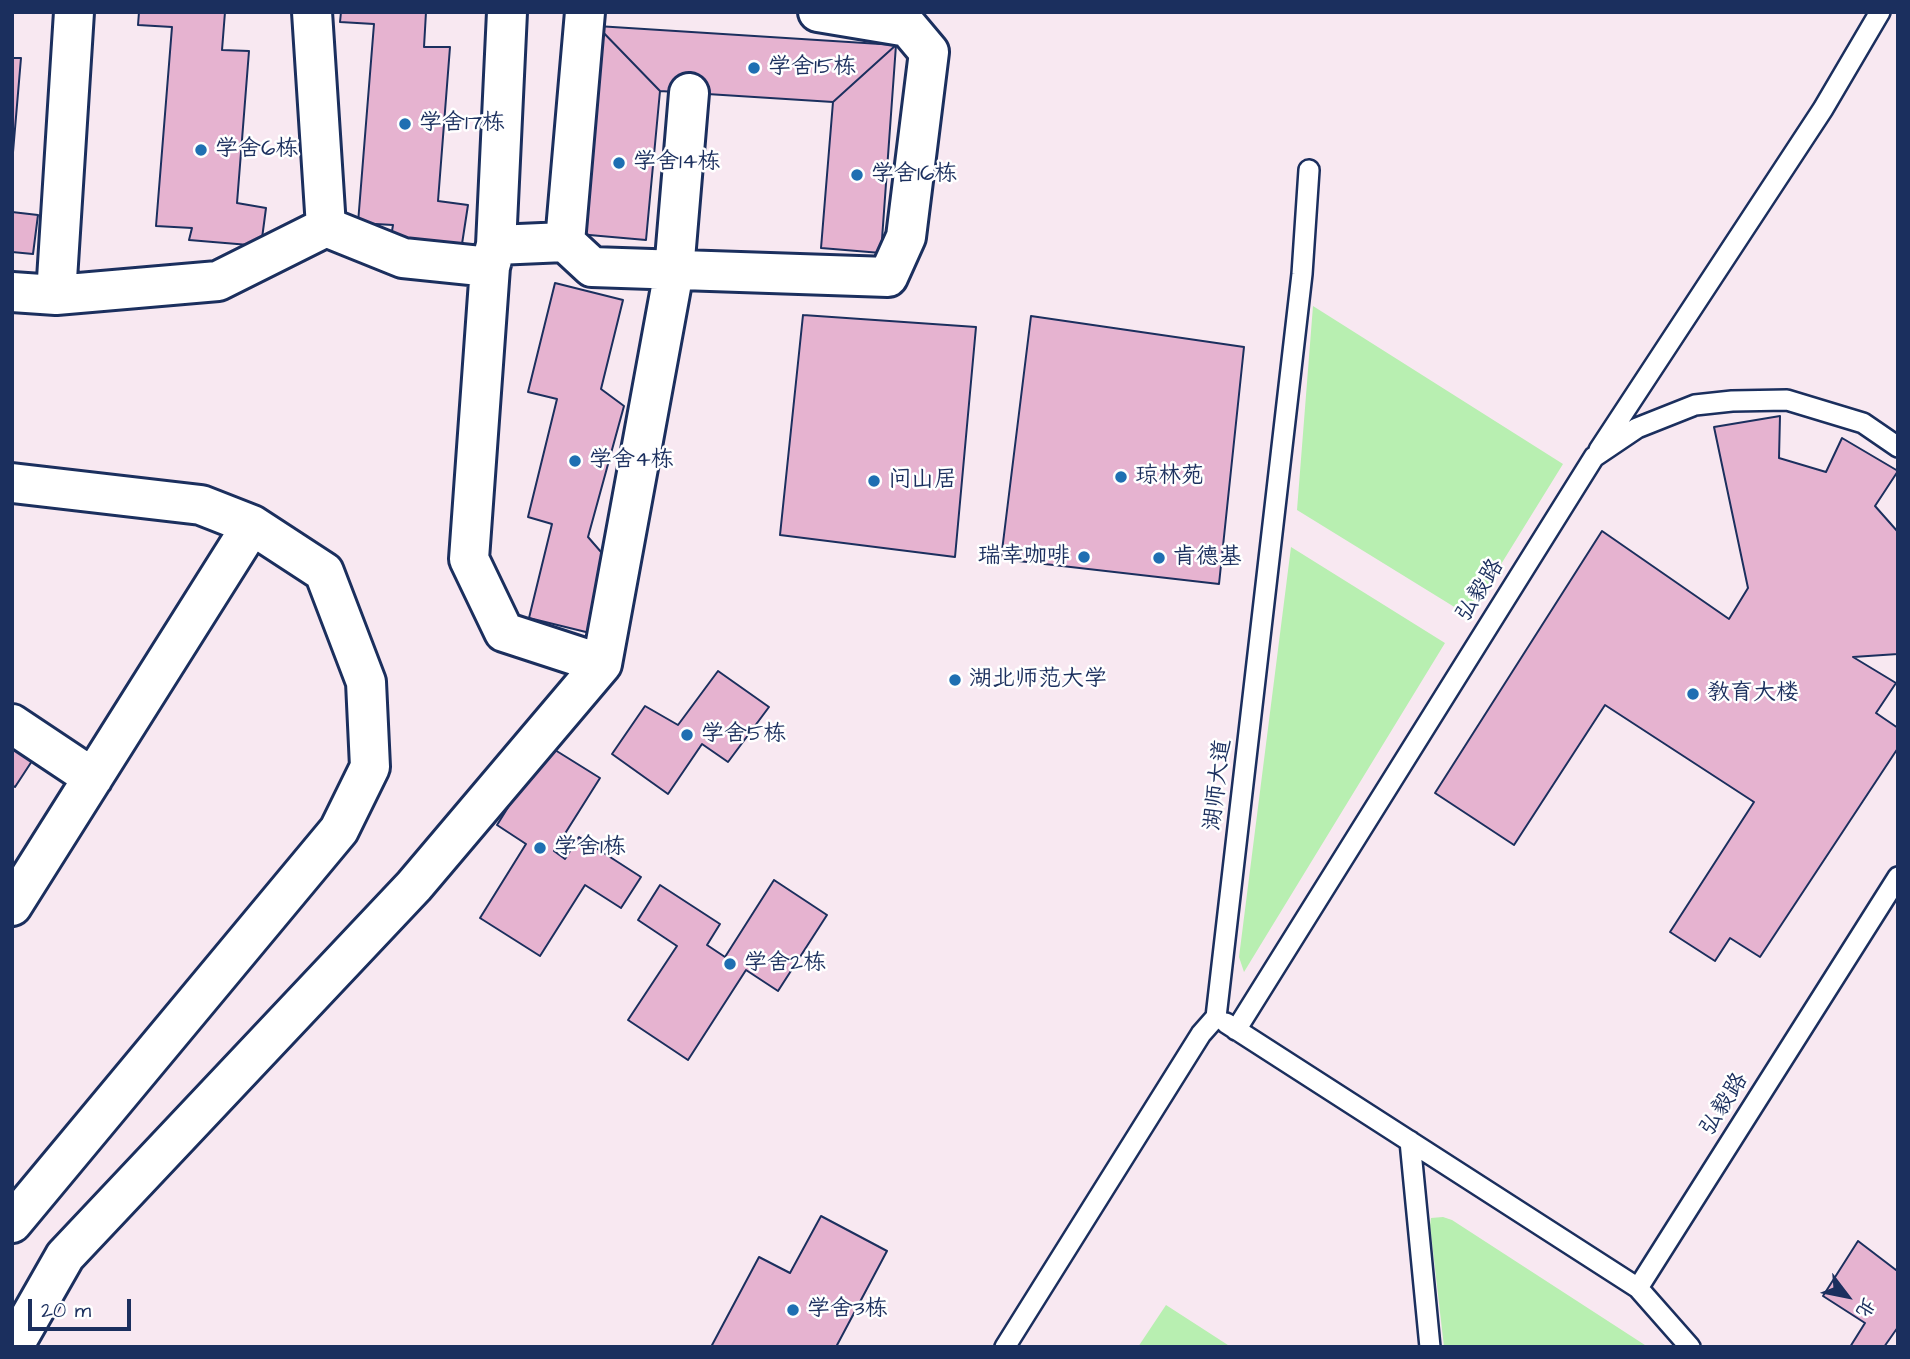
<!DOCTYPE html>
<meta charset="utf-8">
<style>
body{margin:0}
#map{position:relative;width:1910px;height:1359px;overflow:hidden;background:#f8e8f1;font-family:"Architects Daughter","LXGW WenKai TC",sans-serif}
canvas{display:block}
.frame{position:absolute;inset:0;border:14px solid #1b2f5e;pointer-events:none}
.north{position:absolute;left:1812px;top:1261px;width:70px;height:70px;-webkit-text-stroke:5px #fff;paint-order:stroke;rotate:122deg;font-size:19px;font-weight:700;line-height:28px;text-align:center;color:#1b2f5e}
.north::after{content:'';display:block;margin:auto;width:24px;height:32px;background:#1b2f5e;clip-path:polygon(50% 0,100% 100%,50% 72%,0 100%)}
.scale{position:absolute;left:28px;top:1299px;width:103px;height:32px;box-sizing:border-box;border:4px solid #1b2f5e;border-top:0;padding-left:9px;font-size:21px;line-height:24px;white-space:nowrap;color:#1b2f5e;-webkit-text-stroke:5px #fff;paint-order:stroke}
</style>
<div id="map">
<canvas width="1910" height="1359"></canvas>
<div class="frame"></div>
<div class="north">北</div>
<div class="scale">20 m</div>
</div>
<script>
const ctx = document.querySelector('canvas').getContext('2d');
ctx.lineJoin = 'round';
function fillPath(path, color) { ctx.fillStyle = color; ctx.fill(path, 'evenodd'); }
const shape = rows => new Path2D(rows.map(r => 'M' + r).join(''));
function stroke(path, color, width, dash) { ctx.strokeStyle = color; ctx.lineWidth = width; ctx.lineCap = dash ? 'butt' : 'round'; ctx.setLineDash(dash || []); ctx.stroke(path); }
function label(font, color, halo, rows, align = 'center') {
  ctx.font = font + ' "Architects Daughter","LXGW WenKai TC",sans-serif'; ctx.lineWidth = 5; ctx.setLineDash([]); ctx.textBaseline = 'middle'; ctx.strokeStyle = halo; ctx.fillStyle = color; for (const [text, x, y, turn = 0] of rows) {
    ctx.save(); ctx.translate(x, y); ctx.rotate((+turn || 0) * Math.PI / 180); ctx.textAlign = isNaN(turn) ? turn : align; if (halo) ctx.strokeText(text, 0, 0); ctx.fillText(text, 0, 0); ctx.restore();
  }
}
const green = shape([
 [1313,306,1563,464,1469,616,1297,510],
 [1291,547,1445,643,1244,972,1239,957],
 [1443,1217,1452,1220,1648,1347,1444,1347,1430,1225,1431,1218],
 [1166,1305,1231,1347,1138,1347]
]);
const building = shape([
 [139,12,225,12,222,50,249,51,237,203,266,208,261,246,189,240,192,228,156,226,172,27,138,25,139,12],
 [341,12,426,12,424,47,450,47,438,201,468,205,462,244,391,237,393,225,358,223,374,24,340,22,341,12],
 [597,26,660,91,646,240,578,234,597,26],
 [597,26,896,45,833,102,660,91,597,26],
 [896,45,881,253,821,248,833,102,896,45],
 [12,58,21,58,12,164,12,58],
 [12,212,38,215,33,254,12,252,12,212],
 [555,283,623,300,601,389,624,406,588,537,608,560,590,633,529,618,552,524,528,517,557,399,528,392,555,283],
 [803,315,976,327,955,557,780,535,803,315],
 [1031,316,1244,347,1219,584,1001,559,1031,316],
 [1780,416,1779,458,1826,472,1842,438,1898,471,1875,506,1898,532,1898,654,1853,657,1896,683,1876,713,1898,728,1898,748,1760,957,1730,938,1715,961,1670,932,1754,802,1605,705,1514,845,1435,793,1602,531,1729,619,1748,588,1714,427,1780,416],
 [718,671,769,707,728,762,702,744,668,794,612,754,645,706,678,725,718,671],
 [12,745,34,758,15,787,12,785,12,745],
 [547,745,600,778,554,851,565,859,579,837,641,877,621,908,585,885,540,956,480,918,526,844,497,825,547,745],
 [774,880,827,915,778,991,746,970,688,1060,628,1020,677,946,638,920,660,885,720,924,707,945,725,957,774,880],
 [821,1216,887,1251,836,1347,711,1347,759,1257,790,1273,821,1216],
 [1858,1241,1896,1270,1898,1267,1898,1327,1884,1347,1850,1347,1865,1323,1823,1296,1858,1241]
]);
const service = shape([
 [1599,450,1823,109,1880,12],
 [1226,1023,1638,1288,1690,1347],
 [1236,1030,1594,457,1637,428,1695,405,1732,401,1787,400,1863,423,1898,447],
 [1410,1141,1430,1347],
 [1638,1288,1898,877],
 [1005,1347,1201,1034,1216,1017,1302,274,1309,170]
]);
const minor = shape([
 [326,227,403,258,490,267,496,245,507,12],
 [565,242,585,12],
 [496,245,565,242,592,267,888,277,906,237,929,52,908,27,818,12],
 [490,267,469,559,504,632,602,664],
 [12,292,56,295,218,281,326,227,312,12],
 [56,295,74,12],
 [12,483,201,505,252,525,324,572,366,682,370,767,339,830,12,1223],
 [12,724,93,778],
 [12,906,252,525],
 [13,1347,65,1256,414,886,602,664,674,271,689,93]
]);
const markers = [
 [754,68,7,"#1f6fb2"],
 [405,124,7,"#1f6fb2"],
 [201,150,7,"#1f6fb2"],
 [619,163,7,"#1f6fb2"],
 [857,175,7,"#1f6fb2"],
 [575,461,7,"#1f6fb2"],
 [1121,477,7,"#1f6fb2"],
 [874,481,7,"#1f6fb2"],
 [1084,557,7,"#1f6fb2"],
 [1159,558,7,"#1f6fb2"],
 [955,680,7,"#1f6fb2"],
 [1693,694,7,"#1f6fb2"],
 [687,735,7,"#1f6fb2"],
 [540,848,7,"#1f6fb2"],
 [730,964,7,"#1f6fb2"],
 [793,1310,7,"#1f6fb2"]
];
const poiNames = [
 ["学舍15栋",768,68],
 ["学舍17栋",419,124],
 ["学舍6栋",215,150],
 ["学舍14栋",633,163],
 ["学舍16栋",871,175],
 ["学舍4栋",589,461],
 ["琼林苑",1135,477],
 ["问山居",888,481],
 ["瑞幸咖啡",1070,557,"right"],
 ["肯德基",1173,558],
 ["湖北师范大学",969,680],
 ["教育大楼",1707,694],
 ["学舍5栋",701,735],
 ["学舍1栋",554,848],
 ["学舍2栋",744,964],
 ["学舍3栋",807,1310]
];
const streetNames = [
 ["弘毅路",1481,591,-58],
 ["湖师大道",1219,785,-83],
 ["弘毅路",1725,1105,-58]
];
fillPath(green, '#b8efb1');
fillPath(building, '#e6b3d0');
stroke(building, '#1b2f5e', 2);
stroke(service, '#1b2f5e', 24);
stroke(minor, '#1b2f5e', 44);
stroke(service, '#fff', 19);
stroke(minor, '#fff', 38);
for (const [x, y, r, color] of markers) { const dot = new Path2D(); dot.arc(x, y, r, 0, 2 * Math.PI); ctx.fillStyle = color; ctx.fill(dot); stroke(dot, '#fff', 2.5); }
label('23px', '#1b2f5e', '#fff', poiNames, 'left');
label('23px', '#1b2f5e', '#fff', streetNames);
</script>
